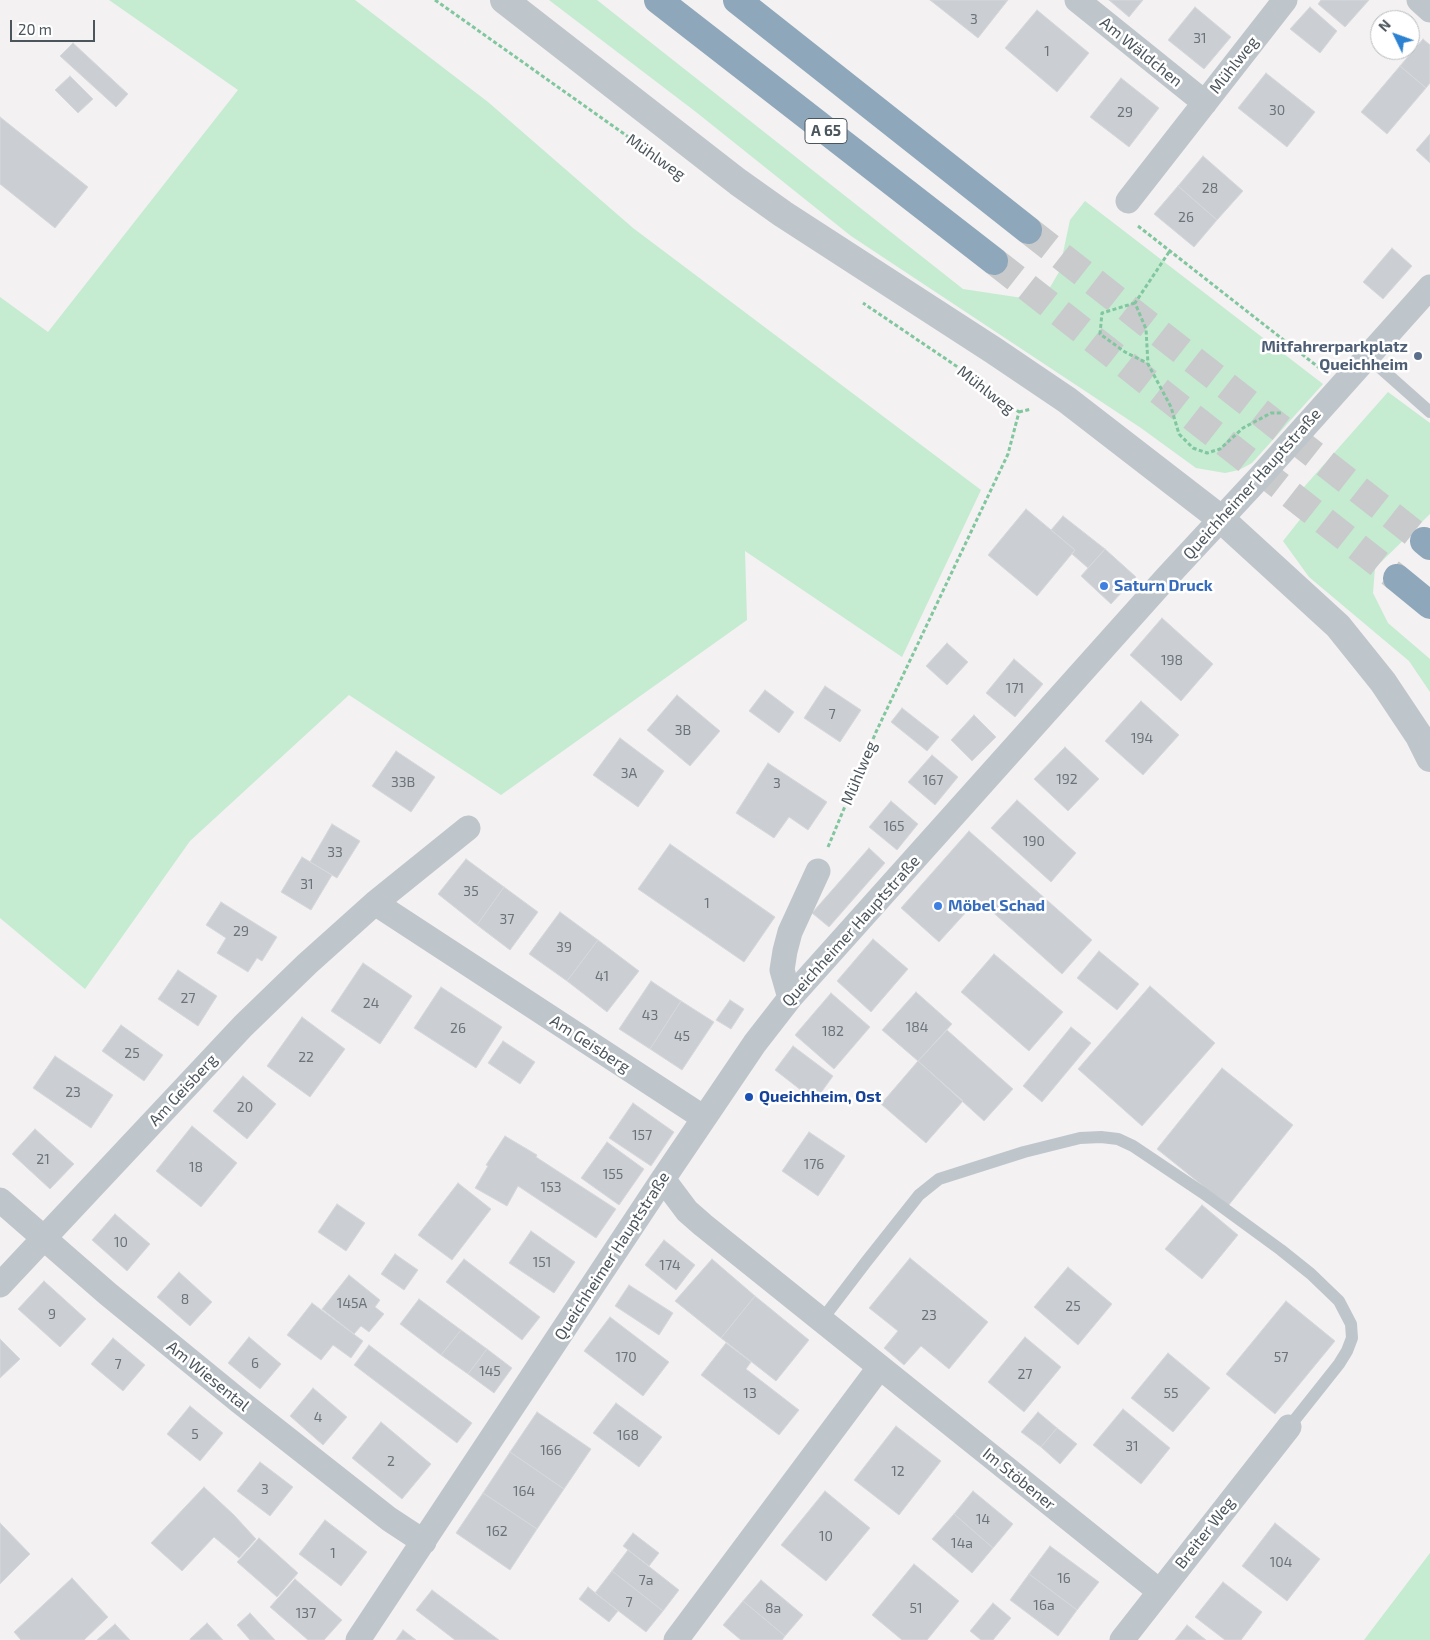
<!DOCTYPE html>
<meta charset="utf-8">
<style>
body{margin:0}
#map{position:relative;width:1430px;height:1640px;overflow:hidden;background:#f3f1f1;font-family:"Exo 2",sans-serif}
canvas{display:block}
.north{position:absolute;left:1370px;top:10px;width:50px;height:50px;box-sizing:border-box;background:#fff;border:1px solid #b7bbbe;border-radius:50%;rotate:312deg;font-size:14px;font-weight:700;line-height:20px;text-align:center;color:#4b555c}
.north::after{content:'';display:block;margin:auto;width:18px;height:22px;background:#2d81d1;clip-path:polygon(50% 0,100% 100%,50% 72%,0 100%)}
.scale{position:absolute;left:10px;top:20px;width:85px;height:22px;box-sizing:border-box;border:2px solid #4b555c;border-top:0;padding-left:6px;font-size:15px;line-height:18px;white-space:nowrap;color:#4b555c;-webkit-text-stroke:4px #fff;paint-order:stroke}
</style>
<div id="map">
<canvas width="1430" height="1640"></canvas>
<div class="north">N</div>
<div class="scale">20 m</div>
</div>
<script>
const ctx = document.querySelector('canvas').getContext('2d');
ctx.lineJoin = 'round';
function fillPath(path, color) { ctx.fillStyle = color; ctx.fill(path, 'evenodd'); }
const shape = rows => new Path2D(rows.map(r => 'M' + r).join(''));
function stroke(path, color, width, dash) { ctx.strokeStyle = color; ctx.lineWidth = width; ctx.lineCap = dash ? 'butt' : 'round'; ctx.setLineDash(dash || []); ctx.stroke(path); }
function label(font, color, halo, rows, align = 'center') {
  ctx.font = font + ' "Exo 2",sans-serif'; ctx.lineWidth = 5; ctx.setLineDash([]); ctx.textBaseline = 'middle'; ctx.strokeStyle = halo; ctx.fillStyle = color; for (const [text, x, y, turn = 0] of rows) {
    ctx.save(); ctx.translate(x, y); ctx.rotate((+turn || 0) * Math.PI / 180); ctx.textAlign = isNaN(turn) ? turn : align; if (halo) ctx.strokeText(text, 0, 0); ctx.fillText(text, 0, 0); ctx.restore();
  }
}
const green = shape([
 [109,0,355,0,488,102,633,228,981,490,902,657,745,551,747,620,501,795,349,695,190,841,85,989,0,918,0,297,48,332,238,90],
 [549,0,597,0,963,289,1029,299,1049,289,1059,272,1070,220,1085,201,1323,384,1252,463,1239,470,1225,473,1196,468,1141,428,851,236,696,112],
 [1388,392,1430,423,1430,514,1375,568,1373,593,1388,623,1430,659,1430,692,1409,661,1309,577,1283,541,1302,517,1304,487],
 [1430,1553,1430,1640,1364,1640]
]);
const building = shape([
 [930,0,1008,0,978,38,930,0],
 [1109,0,1143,0,1129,17,1109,0],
 [1321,0,1369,0,1345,27,1318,4,1321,0],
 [1195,7,1231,37,1204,69,1168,40,1195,7],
 [1310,7,1337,31,1320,53,1290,29,1310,7],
 [1037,10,1089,53,1057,92,1005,48,1037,10],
 [1423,39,1430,45,1430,83,1426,88,1400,66,1423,39],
 [73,43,128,94,116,107,60,56,73,43],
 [1400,66,1426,88,1387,134,1361,112,1400,66],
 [1266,73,1315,112,1287,147,1238,108,1266,73],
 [70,76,93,99,78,113,55,90,70,76],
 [1121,78,1159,108,1129,147,1090,117,1121,78],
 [0,117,88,187,55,228,0,184,0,117],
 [1430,134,1430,163,1416,150,1430,134],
 [1203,156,1243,191,1217,220,1178,186,1203,156],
 [1178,186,1217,220,1194,247,1154,214,1178,186],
 [1392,248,1412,266,1383,299,1363,282,1392,248],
 [1026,509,1075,550,1037,596,988,555,1026,509],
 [1063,516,1105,549,1088,568,1072,554,1075,550,1051,530,1063,516],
 [1105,549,1136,577,1111,604,1081,576,1105,549],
 [1162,618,1213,664,1181,701,1130,655,1162,618],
 [947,643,968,662,947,685,926,666,947,643],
 [1014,659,1043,684,1015,717,986,693,1014,659],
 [825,686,861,710,840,742,804,718,825,686],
 [765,690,794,712,779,733,749,711,765,690],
 [677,695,720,731,690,766,647,730,677,695],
 [1141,701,1179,735,1143,775,1105,741,1141,701],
 [902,708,939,737,927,751,891,722,902,708],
 [974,715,996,737,972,761,951,740,974,715],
 [620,738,664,771,638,807,593,775,620,738],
 [1065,747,1099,779,1068,811,1034,779,1065,747],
 [396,751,435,777,411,812,372,786,396,751],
 [932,755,958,777,935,805,908,782,932,755],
 [768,763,827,802,808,830,789,817,774,838,736,813,768,763],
 [1017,800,1076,853,1051,882,991,828,1017,800],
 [891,801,918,824,897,850,869,827,891,801],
 [332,824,360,841,337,878,310,862,332,824],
 [969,831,1092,940,1062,974,978,899,939,942,901,908,969,831],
 [670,844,775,917,744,962,638,889,670,844],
 [869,848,885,863,829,927,812,913,869,848],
 [302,857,332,875,311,910,281,892,302,857],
 [466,859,504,887,477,925,438,894,466,859],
 [504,887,538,912,510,950,477,925,504,887],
 [221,902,277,937,262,961,257,958,248,972,217,953,226,938,206,925,221,902],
 [560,912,598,940,567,981,529,954,560,912],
 [873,939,908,969,871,1012,837,981,873,939],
 [598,940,639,971,607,1012,567,981,598,940],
 [1099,951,1139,984,1117,1010,1077,978,1099,951],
 [994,954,1063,1012,1029,1051,961,992,994,954],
 [363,963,412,996,380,1044,331,1011,363,963],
 [178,970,217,996,198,1026,158,999,178,970],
 [651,981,681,1001,650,1049,619,1029,651,981],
 [1150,986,1215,1043,1142,1126,1078,1069,1150,986],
 [441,987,502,1027,476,1068,414,1028,441,987],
 [916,992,952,1024,918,1061,882,1030,916,992],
 [831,993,870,1027,834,1069,795,1035,831,993],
 [730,1000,744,1009,731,1029,716,1020,730,1000],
 [681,1001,714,1022,682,1070,650,1049,681,1001],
 [302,1017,345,1049,310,1097,267,1066,302,1017],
 [121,1025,163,1055,144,1081,102,1051,121,1025],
 [1071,1027,1091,1043,1042,1102,1023,1086,1071,1027],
 [947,1030,1013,1089,984,1121,918,1061,947,1030],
 [503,1041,535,1062,520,1084,488,1063,503,1041],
 [793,1046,833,1076,815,1101,775,1070,793,1046],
 [55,1056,113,1095,91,1128,33,1088,55,1056],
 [918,1061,963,1101,926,1143,881,1104,918,1061],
 [1222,1068,1293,1125,1228,1206,1157,1149,1222,1068],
 [243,1076,276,1104,247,1139,213,1111,243,1076],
 [633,1103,674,1132,651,1166,609,1138,633,1103],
 [192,1126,237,1163,201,1207,156,1171,192,1126],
 [35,1129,74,1164,50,1189,12,1154,35,1129],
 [809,1132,845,1156,818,1196,782,1171,809,1132],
 [505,1136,537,1155,536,1157,616,1209,596,1238,518,1186,507,1206,475,1188,488,1166,486,1165,505,1136],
 [607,1142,644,1169,619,1205,581,1178,607,1142],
 [458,1183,491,1209,452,1260,418,1235,458,1183],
 [337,1204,365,1223,346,1251,318,1232,337,1204],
 [1202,1205,1238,1235,1202,1279,1165,1249,1202,1205],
 [115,1214,150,1244,127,1271,92,1240,115,1214],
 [531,1231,575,1262,554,1293,509,1263,531,1231],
 [664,1240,695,1265,676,1290,645,1265,664,1240],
 [395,1254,418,1270,404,1290,381,1274,395,1254],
 [910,1258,988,1322,949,1369,921,1346,904,1365,884,1348,898,1331,869,1308,910,1258],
 [464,1259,540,1317,522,1340,446,1282,464,1259],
 [712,1259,755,1296,721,1338,675,1301,712,1259],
 [1068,1267,1112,1304,1078,1345,1034,1307,1068,1267],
 [179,1272,212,1302,190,1326,157,1297,179,1272],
 [349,1275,380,1300,375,1307,384,1314,369,1332,361,1326,354,1334,322,1309,349,1275],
 [44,1281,86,1319,60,1347,18,1309,44,1281],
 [629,1285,673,1313,659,1335,615,1306,629,1285],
 [755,1296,809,1340,776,1381,721,1338,755,1296],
 [419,1299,461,1330,441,1355,400,1324,419,1299],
 [1286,1301,1335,1341,1275,1414,1226,1374,1286,1301],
 [312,1303,363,1341,351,1358,333,1345,321,1360,287,1335,312,1303],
 [610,1317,669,1362,643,1396,584,1351,610,1317],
 [461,1330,487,1349,468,1374,441,1355,461,1330],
 [249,1337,281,1364,260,1389,228,1363,249,1337],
 [1025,1337,1061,1367,1024,1412,988,1382,1025,1337],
 [113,1338,145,1365,123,1391,91,1364,113,1338],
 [0,1339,20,1359,0,1378,0,1339],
 [726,1343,751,1362,746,1369,799,1410,779,1435,701,1375,726,1343],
 [369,1345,472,1423,457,1443,354,1365,369,1345],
 [487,1349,512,1368,494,1393,468,1374,487,1349],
 [1168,1353,1210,1388,1173,1432,1131,1398,1168,1353],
 [313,1388,347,1417,323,1445,290,1416,313,1388],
 [616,1403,662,1437,639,1467,593,1433,616,1403],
 [190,1406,223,1433,200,1461,167,1434,190,1406],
 [1123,1409,1170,1448,1141,1484,1093,1445,1123,1409],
 [537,1412,591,1449,564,1489,510,1452,537,1412],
 [1038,1412,1057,1428,1041,1447,1021,1432,1038,1412],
 [381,1422,431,1464,402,1499,352,1458,381,1422],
 [896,1426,941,1461,899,1515,854,1480,896,1426],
 [1057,1428,1077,1444,1060,1464,1041,1447,1057,1428],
 [510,1452,564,1489,537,1529,483,1493,510,1452],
 [260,1462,293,1487,270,1516,237,1491,260,1462],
 [204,1487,234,1515,256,1539,239,1558,214,1537,182,1571,151,1543,204,1487],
 [825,1491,870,1528,826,1581,781,1545,825,1491],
 [973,1491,1013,1524,993,1548,954,1514,973,1491],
 [483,1493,537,1529,510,1570,456,1533,483,1493],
 [954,1514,993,1548,972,1573,932,1539,954,1514],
 [325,1520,367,1552,341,1586,299,1554,325,1520],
 [0,1523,30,1554,0,1584,0,1523],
 [1275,1523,1320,1559,1287,1601,1242,1566,1275,1523],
 [633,1533,659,1553,649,1566,623,1546,633,1533],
 [259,1538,298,1573,277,1597,237,1562,259,1538],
 [1050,1546,1099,1582,1077,1610,1029,1574,1050,1546],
 [628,1550,679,1590,663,1611,612,1571,628,1550],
 [914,1564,959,1601,927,1640,902,1640,872,1615,914,1564],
 [612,1571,663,1611,646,1632,595,1593,612,1571],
 [1029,1574,1077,1610,1058,1636,1010,1600,1029,1574],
 [72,1578,108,1617,84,1640,21,1640,14,1632,72,1578],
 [295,1579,342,1620,324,1640,308,1640,270,1607,295,1579],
 [761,1580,803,1615,785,1636,743,1601,761,1580],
 [1223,1582,1262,1612,1241,1640,1225,1640,1195,1617,1223,1582],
 [588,1587,618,1611,609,1622,579,1599,588,1587],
 [432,1590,499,1640,455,1640,416,1610,432,1590],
 [743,1601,785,1636,782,1640,741,1640,723,1625,743,1601],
 [993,1603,1011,1618,993,1640,981,1640,970,1631,993,1603],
 [250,1613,275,1640,250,1640,237,1625,250,1613],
 [207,1623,223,1640,190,1640,190,1639,207,1623],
 [115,1624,130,1640,97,1640,115,1624],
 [1187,1625,1206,1640,1175,1640,1187,1625],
 [403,1630,416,1640,396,1640,403,1630]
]);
const motorwayTunnel = shape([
 [1028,230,1424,541],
 [994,261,1397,578]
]);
const path = shape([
 [435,0,654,155],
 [1138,226,1322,370],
 [1169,252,1135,303,1146,329,1148,364,1171,407,1179,434,1193,448,1207,453,1220,449,1243,428,1271,413,1281,413],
 [1135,303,1102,313,1100,334,1125,352,1147,363],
 [1019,412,1031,409],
 [828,847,876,732,1008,454,1019,412,974,378,863,303]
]);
const service = shape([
 [1368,357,1430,412],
 [821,1321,866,1262,919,1195,939,1179,1024,1152,1080,1138,1101,1137,1118,1139,1133,1146,1203,1193,1281,1250,1311,1274,1339,1301,1351,1324,1352,1338,1347,1351,1339,1364,1289,1427]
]);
const minor = shape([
 [1077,0,1205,103],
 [1419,0,1430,10],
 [1128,201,1285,0],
 [375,903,468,828],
 [790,998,782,970,785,951,790,932,818,871],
 [663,1179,687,1211,703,1225,1159,1591],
 [0,1200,108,1294,239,1401,389,1519,424,1542],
 [0,1285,243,1026,307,964,375,903,704,1118],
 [358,1640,663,1179,755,1043,790,998,1167,577,1258,479,1430,287],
 [676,1640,879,1368],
 [1122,1640,1289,1427]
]);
const tertiary = shape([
 [504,0,738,182,783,214,993,350,1067,400,1221,519,1338,626,1383,682,1419,736,1430,758]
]);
const motorway = shape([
 [658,0,994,261],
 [737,0,1028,230],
 [1424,541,1430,546],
 [1397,578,1430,605]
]);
const markers = [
 [1418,356,5,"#5c6f8a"],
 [1104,586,5,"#3f7fe0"],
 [938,906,5,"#3f7fe0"],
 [749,1097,5,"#1a4fb4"]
];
const numberNames = [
 ["3",974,19],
 ["31",1200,38],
 ["1",1047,51],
 ["30",1277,110],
 ["29",1125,112],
 ["28",1210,188],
 ["26",1186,217],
 ["198",1172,660],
 ["171",1015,688],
 ["7",832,714],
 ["3B",683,730],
 ["194",1142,738],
 ["3A",629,773],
 ["192",1067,779],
 ["167",933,780],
 ["33B",403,782],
 ["3",777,783],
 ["165",894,826],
 ["190",1034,841],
 ["33",335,852],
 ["31",307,884],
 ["35",471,891],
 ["1",707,903],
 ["37",507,919],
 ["29",241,931],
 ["39",564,947],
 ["41",602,976],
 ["27",188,998],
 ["24",371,1003],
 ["43",650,1015],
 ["184",917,1027],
 ["26",458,1028],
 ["182",833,1031],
 ["45",682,1036],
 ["25",132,1053],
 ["22",306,1057],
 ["23",73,1092],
 ["20",245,1107],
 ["157",642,1135],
 ["21",43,1159],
 ["176",814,1164],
 ["18",196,1167],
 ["155",613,1174],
 ["153",551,1187],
 ["10",121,1242],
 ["151",542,1262],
 ["174",670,1265],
 ["8",185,1299],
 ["145A",352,1303],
 ["25",1073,1306],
 ["9",52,1314],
 ["23",929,1315],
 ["170",626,1357],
 ["57",1281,1357],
 ["6",255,1363],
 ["7",118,1364],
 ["145",490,1371],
 ["27",1025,1374],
 ["13",750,1393],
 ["55",1171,1393],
 ["4",318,1417],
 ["5",195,1434],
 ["168",628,1435],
 ["31",1132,1446],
 ["166",551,1450],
 ["2",391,1461],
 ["12",898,1471],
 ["3",265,1489],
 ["164",524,1491],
 ["14",983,1519],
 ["162",497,1531],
 ["10",826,1536],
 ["14a",962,1543],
 ["1",333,1553],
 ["104",1281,1562],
 ["16",1064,1578],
 ["7a",646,1580],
 ["7",629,1602],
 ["16a",1044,1605],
 ["8a",773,1608],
 ["51",916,1608],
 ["137",306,1613]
];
const shields = [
 [826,131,42]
];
const shieldNames = [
 ["A 65",826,131]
];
const streetNames = [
 ["Am Wäldchen",1141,52,39],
 ["Mühlweg",1234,65,-52],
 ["Mühlweg",656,157,35],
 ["Mühlweg",986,390,38],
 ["Queichheimer Hauptstraße",1252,484,-48],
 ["Mühlweg",859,773,-67],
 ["Queichheimer Hauptstraße",851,931,-48],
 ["Am Geisberg",590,1044,33],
 ["Am Geisberg",183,1090,-47],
 ["Queichheimer Hauptstraße",612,1256,-57],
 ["Am Wiesental",208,1376,39],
 ["Im Stöbener",1019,1479,39],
 ["Breiter Weg",1205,1533,-52]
];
const serviceNames = [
 ["Mitfahrerparkplatz",1408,347],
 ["Queichheim",1408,365]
];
const shopNames = [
 ["Saturn Druck",1114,586],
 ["Möbel Schad",948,906]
];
const transitNames = [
 ["Queichheim, Ost",759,1097]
];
fillPath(green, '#c5ebd1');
fillPath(building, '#cbced3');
stroke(building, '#d6d8db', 1);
stroke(motorwayTunnel, '#c9cacc', 28, [28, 14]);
stroke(path, '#80c69e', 3, [4, 2.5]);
stroke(service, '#bec6cc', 12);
stroke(minor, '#bec6cc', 25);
stroke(tertiary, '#bec6cc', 28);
stroke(motorway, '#8ea7ba', 28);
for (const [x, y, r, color] of markers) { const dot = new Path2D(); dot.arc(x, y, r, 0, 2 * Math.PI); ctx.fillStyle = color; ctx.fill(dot); stroke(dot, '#fff', 2); }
label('14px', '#6b737a', null, numberNames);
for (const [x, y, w] of shields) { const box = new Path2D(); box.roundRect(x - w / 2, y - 12.5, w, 25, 4); ctx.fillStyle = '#fff'; ctx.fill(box); stroke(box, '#4b555c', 1); }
label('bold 15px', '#4b555c', null, shieldNames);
label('16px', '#4b555c', '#fff', streetNames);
label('bold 16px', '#4e5e75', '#fff', serviceNames, 'right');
label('bold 16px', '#366cbe', '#fff', shopNames, 'left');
label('bold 16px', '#164399', '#fff', transitNames, 'left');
</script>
